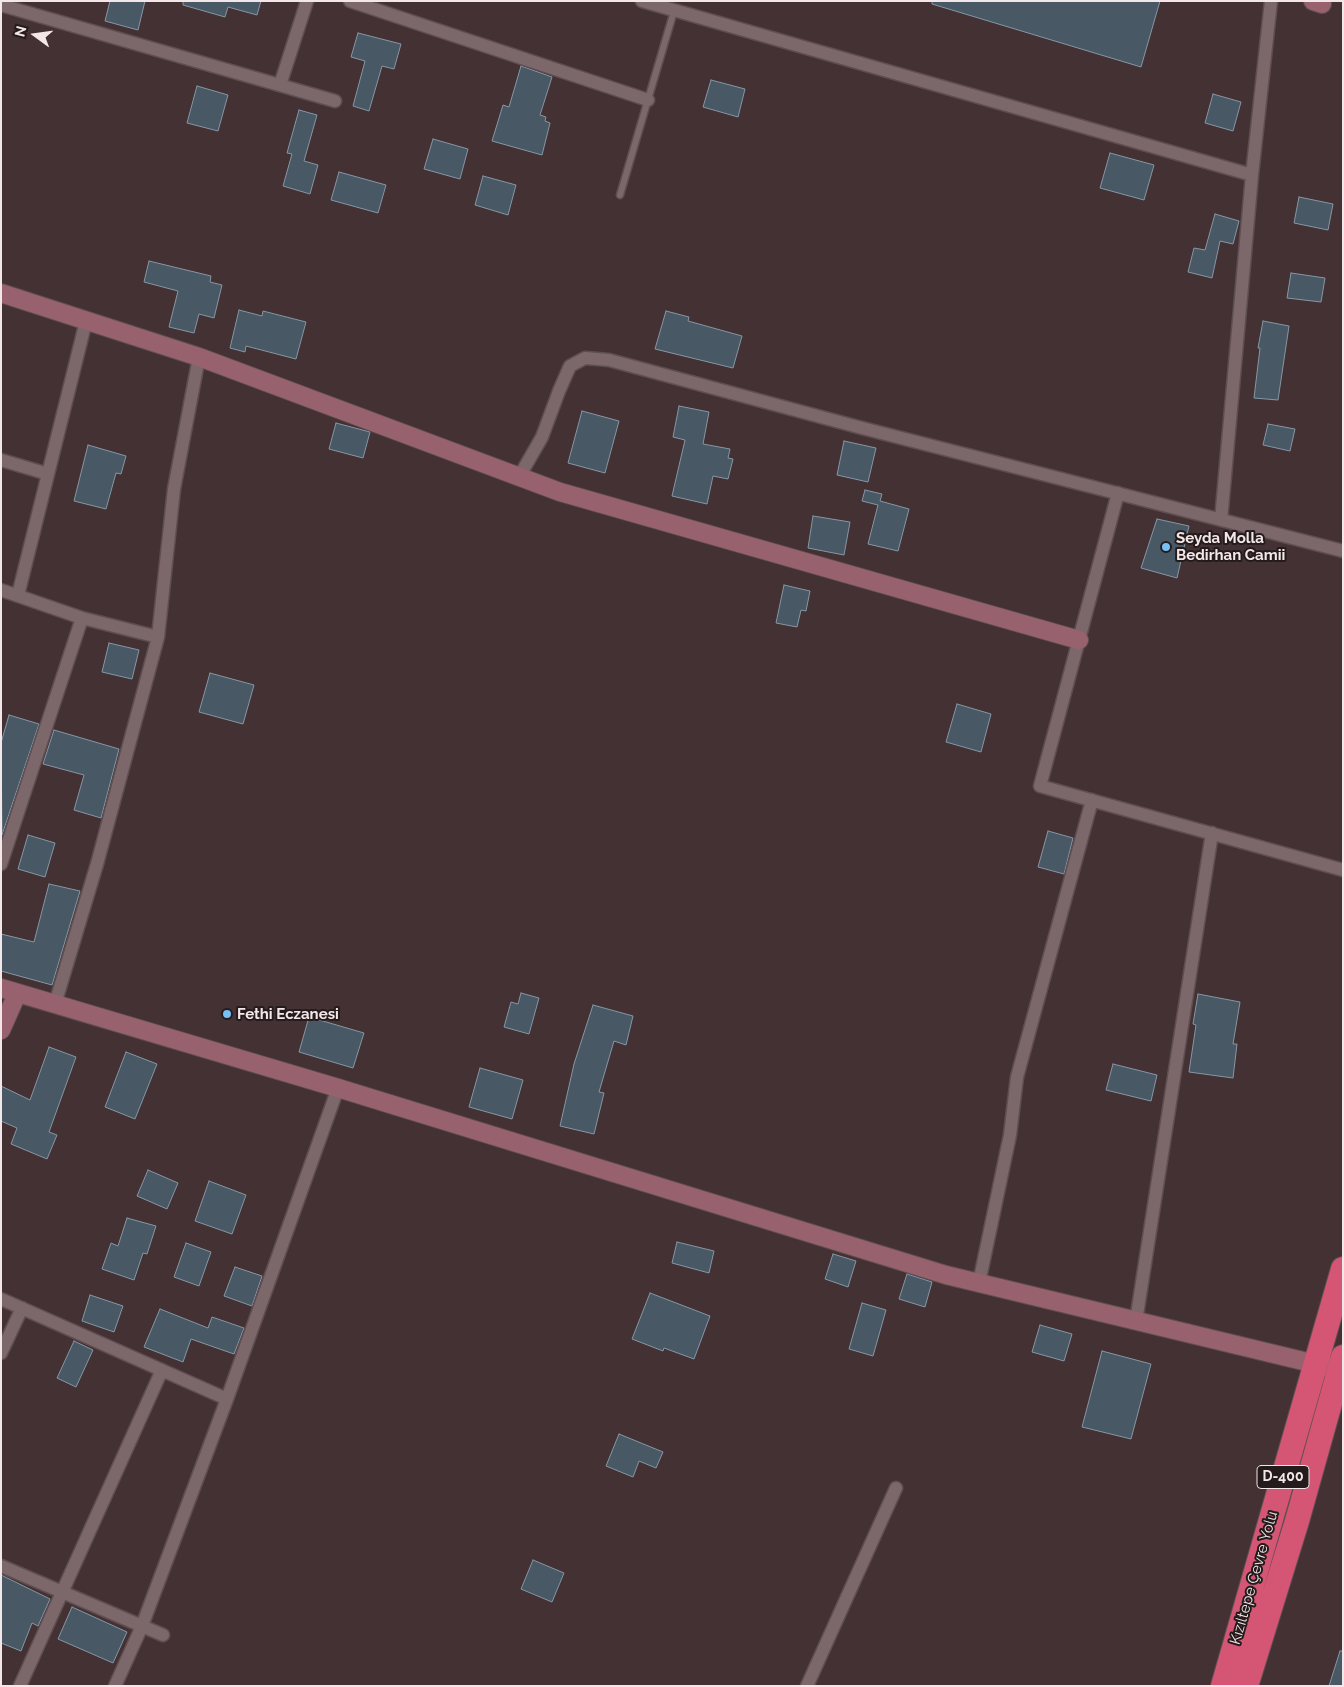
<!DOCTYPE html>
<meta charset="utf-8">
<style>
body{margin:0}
#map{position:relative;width:1344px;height:1687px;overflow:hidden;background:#443133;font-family:Raleway,sans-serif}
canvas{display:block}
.frame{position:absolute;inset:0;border:2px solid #f4e7e9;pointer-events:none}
.north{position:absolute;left:10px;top:10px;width:50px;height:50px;-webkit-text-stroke:4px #241b1c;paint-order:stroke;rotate:284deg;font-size:14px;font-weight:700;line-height:20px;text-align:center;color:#f4e7e9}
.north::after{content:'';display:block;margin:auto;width:18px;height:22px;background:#f4e7e9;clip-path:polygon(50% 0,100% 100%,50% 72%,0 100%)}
</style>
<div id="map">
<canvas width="1344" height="1687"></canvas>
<div class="frame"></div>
<div class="north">N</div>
</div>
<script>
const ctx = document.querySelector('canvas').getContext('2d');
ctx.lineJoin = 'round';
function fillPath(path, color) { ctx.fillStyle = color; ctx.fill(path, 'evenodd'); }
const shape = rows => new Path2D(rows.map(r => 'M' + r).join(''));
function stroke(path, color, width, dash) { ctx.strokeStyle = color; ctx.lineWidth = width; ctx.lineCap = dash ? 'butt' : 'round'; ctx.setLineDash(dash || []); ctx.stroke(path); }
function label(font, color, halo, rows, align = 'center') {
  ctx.font = font + ' Raleway,sans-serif'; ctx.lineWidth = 4; ctx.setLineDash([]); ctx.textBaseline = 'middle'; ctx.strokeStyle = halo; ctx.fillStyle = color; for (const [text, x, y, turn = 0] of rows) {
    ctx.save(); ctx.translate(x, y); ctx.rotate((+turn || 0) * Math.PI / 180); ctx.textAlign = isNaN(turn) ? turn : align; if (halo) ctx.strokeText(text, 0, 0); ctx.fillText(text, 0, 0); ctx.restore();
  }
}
const building = shape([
 [110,1,145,1,138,30,105,21,110,1],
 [183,1,261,1,257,15,228,7,225,17,183,5,183,1],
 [932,1,1160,1,1141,67,932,4,932,1],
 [358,33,401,44,394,69,382,66,369,111,353,106,365,61,351,57,358,33],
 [521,66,552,77,540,115,546,117,545,121,550,123,542,155,492,141,503,105,509,107,521,66],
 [711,80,745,89,738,117,703,107,711,80],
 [197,86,228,95,218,131,187,123,197,86],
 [1213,94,1241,102,1233,131,1205,123,1213,94],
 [299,110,317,115,304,161,318,165,310,194,283,186,292,154,287,153,299,110],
 [433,139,468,149,460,179,424,169,433,139],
 [1110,153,1154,165,1144,200,1100,188,1110,153],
 [339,172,386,185,378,213,331,200,339,172],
 [483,176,516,185,508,215,475,205,483,176],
 [1299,197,1333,204,1328,230,1294,223,1299,197],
 [1215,214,1239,221,1233,244,1220,241,1212,278,1188,272,1194,248,1205,250,1215,214],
 [149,261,211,276,210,282,222,285,214,318,199,314,194,333,169,327,178,291,144,282,149,261],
 [1291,273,1325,278,1321,302,1287,298,1291,273],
 [239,310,262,316,263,311,306,322,296,359,246,346,245,352,230,348,239,310],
 [666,311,689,317,688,321,742,336,733,368,655,349,666,311],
 [1263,321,1289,326,1278,400,1254,398,1260,348,1258,348,1263,321],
 [679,406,709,412,703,444,730,449,728,458,733,459,728,479,713,476,707,504,672,496,685,440,673,437,679,406],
 [582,411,619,421,605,473,568,463,582,411],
 [336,423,370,432,363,458,329,449,336,423],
 [1268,424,1295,429,1290,451,1263,445,1268,424],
 [844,441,876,448,868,482,837,475,844,441],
 [88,445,126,456,121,474,116,473,106,509,74,501,88,445],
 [865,490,882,494,880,501,909,509,898,551,868,544,878,505,862,501,865,490],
 [813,516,850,522,844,555,808,548,813,516],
 [1157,519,1189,526,1177,578,1141,568,1157,519],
 [784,585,810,591,806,611,801,610,797,627,776,623,784,585],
 [109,643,139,650,132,679,102,672,109,643],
 [210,673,254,685,243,724,199,712,210,673],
 [957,704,991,714,981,752,946,742,957,704],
 [9,715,39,724,2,835,1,743,9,715],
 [54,730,119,749,101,818,74,810,84,775,43,764,54,730],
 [1048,831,1073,838,1064,874,1038,867,1048,831],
 [28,835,55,843,45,877,18,869,28,835],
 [49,884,80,891,52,985,1,971,1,934,34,942,49,884],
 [521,993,539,998,529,1034,504,1027,511,1002,518,1004,521,993],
 [1198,994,1240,1002,1233,1044,1237,1044,1233,1078,1189,1072,1196,1025,1193,1024,1198,994],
 [593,1005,633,1016,626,1045,614,1041,599,1092,604,1093,594,1134,560,1126,574,1064,593,1005],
 [309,1017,364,1033,353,1068,299,1052,309,1017],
 [49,1047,76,1057,49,1132,57,1135,47,1159,11,1144,17,1128,1,1121,1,1086,30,1100,49,1047],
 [126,1052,157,1064,135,1119,105,1107,126,1052],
 [1113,1064,1157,1075,1151,1101,1106,1090,1113,1064],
 [480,1068,523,1080,512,1119,469,1107,480,1068],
 [148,1170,178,1183,167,1209,137,1196,148,1170],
 [209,1181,246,1195,232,1234,195,1221,209,1181],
 [127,1218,156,1226,147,1254,143,1253,134,1280,102,1269,111,1243,118,1246,127,1218],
 [677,1242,714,1251,709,1273,672,1263,677,1242],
 [186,1243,211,1252,199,1286,174,1277,186,1243],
 [833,1254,856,1261,848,1287,825,1279,833,1254],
 [235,1267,262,1276,252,1306,224,1296,235,1267],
 [907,1274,932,1282,925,1307,899,1299,907,1274],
 [650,1293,710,1316,694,1359,664,1348,663,1351,632,1339,650,1293],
 [90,1295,123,1306,114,1332,82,1321,90,1295],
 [862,1303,886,1310,873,1356,849,1349,862,1303],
 [160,1309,208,1328,212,1317,244,1328,234,1354,191,1339,183,1362,144,1347,160,1309],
 [1040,1325,1072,1334,1064,1361,1032,1352,1040,1325],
 [74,1341,93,1350,76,1387,57,1378,74,1341],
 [1102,1351,1151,1364,1131,1439,1082,1427,1102,1351],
 [619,1434,663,1452,656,1468,639,1461,633,1477,606,1466,619,1434],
 [533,1560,564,1573,552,1602,521,1589,533,1560],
 [1,1575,50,1599,38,1626,32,1623,21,1651,1,1643,1,1575],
 [72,1607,127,1632,113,1663,58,1639,72,1607],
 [1340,1651,1343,1651,1343,1686,1329,1686,1340,1651]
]);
const lane = shape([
 [620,195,674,11]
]);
const street = shape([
 [350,1,648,100],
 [642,1,1252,175],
 [1,5,335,101],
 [280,85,307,1],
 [1,460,48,474],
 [519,477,542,437,559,391,570,366,585,358,609,360,862,428,1343,551],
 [1118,493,1040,786,1343,870],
 [1221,520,1252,175,1271,1],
 [1,590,82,618,158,637],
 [18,595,86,321],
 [1,864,82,618],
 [55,1004,97,864,158,637,174,489,199,357],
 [979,1283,1010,1135,1017,1077,1092,800],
 [1,1299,227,1399],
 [1136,1321,1212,833],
 [1,1353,22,1308],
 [1,1566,163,1635],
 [20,1686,162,1370],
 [115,1686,142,1626,227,1399,338,1088],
 [807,1686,896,1488]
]);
const secondary = shape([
 [1313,1,1322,4],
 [1,293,199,357,560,492,1079,640],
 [1,988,338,1088,946,1275,1328,1367],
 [1,1030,17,994]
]);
const highway = shape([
 [1223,1686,1343,1269],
 [1246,1686,1297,1521,1343,1357]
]);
const markers = [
 [1166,547,5,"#77c0f7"],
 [227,1014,5,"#77c0f7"]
];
const shields = [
 [1283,1477,52]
];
const shieldNames = [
 ["D-400",1283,1477]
];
const poiNames = [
 ["Seyda Molla",1176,538],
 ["Bedirhan Camii",1176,555],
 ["Fethi Eczanesi",237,1014]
];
const streetNames = [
 ["Kızıltepe Çevre Yolu",1254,1578,-74]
];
fillPath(building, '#485864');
stroke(building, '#8697a5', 1);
stroke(lane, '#5f4e51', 9);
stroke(street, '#5f4e51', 15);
stroke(secondary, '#5f4e51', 20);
stroke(highway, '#5f4e51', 26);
stroke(lane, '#7c676a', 6);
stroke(street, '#7c676a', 12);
stroke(secondary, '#97626d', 18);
stroke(highway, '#d55674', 24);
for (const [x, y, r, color] of markers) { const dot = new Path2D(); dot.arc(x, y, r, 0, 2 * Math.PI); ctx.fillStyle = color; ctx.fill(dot); stroke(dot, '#241b1c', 2); }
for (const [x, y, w] of shields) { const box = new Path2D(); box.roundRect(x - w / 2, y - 11.5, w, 23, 4); ctx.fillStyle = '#241b1c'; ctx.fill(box); stroke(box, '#f4e7e9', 1); }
label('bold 14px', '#f4e7e9', null, shieldNames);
label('bold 15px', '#f4e7e9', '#241b1c', poiNames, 'left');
label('15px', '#f4e7e9', '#241b1c', streetNames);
</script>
